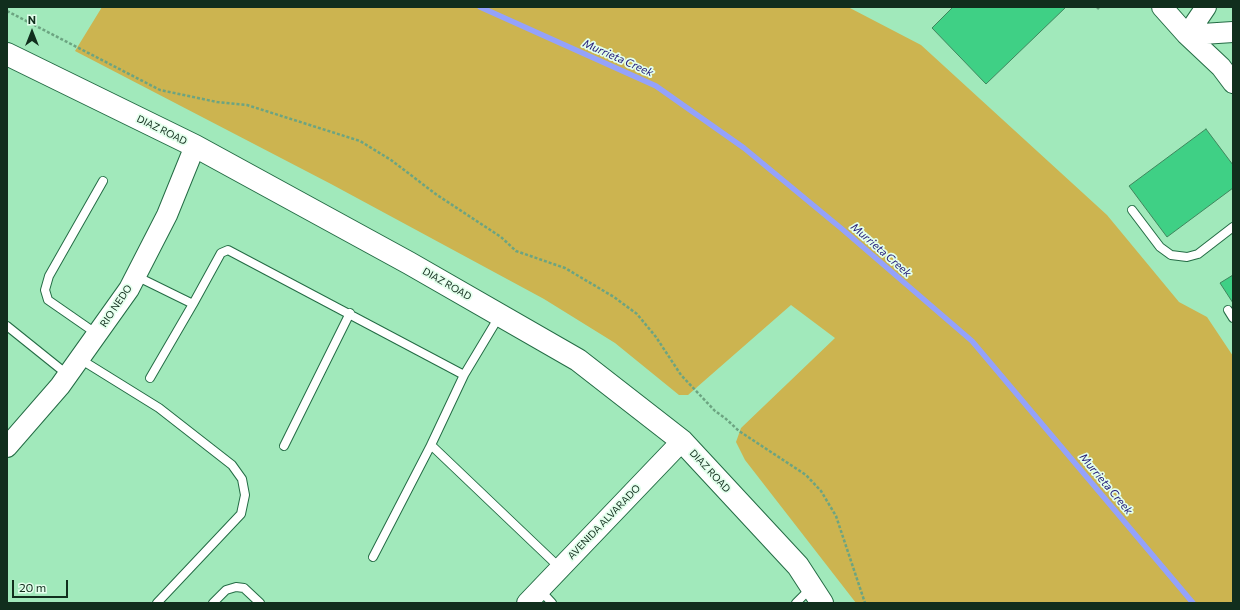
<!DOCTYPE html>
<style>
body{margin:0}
#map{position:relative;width:1240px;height:610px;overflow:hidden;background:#a1e9bb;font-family:Commissioner,sans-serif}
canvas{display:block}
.frame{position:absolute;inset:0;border:8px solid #112e1d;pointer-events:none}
.north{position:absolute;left:12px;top:12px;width:40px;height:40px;-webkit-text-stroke:3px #e3ffec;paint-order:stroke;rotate:0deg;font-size:11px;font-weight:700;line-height:16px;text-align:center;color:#112e1d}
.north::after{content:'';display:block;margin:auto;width:14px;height:18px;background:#112e1d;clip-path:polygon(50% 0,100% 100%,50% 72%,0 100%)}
.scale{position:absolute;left:12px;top:580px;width:56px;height:18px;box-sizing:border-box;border:2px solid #112e1d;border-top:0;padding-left:5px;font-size:12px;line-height:14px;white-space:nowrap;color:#112e1d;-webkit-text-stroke:3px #e3ffec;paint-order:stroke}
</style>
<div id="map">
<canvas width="1240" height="610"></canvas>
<div class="frame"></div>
<div class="north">N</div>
<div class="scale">20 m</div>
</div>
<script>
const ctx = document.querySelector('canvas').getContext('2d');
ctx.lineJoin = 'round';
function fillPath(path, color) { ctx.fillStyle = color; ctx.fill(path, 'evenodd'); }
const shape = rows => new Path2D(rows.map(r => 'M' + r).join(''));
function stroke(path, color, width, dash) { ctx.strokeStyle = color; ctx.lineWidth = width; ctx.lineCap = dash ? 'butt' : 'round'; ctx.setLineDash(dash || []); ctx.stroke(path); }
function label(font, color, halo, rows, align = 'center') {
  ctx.font = font + ' Commissioner,sans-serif'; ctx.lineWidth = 3.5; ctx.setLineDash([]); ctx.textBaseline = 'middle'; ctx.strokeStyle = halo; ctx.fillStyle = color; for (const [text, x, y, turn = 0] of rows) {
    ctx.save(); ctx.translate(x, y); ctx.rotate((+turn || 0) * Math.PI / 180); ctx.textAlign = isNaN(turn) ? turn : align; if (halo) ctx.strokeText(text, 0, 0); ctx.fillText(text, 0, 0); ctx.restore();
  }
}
const green = shape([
 [102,7,848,7,921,45,1107,215,1179,302,1207,317,1233,356,1233,603,856,603,745,460,736,442,741,428,835,338,791,305,688,395,679,395,615,343,544,299,331,184,75,51]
]);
const stream = shape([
 [480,7,656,86,744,148,842,229,972,341,1193,603]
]);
const building = shape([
 [953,7,1066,7,986,84,932,28,953,7],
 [1206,129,1233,165,1233,188,1167,237,1129,186,1206,129],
 [1233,275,1233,303,1220,283,1233,275]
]);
const path = shape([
 [1097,7,1099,9],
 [7,11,160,90,217,102,247,105,360,141,391,160,437,195,501,237,516,251,565,268,614,297,637,314,656,337,681,375,715,411,725,418,739,431,806,475,821,491,836,516,865,603]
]);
const service = shape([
 [1132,210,1160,247,1171,255,1187,257,1198,254,1233,227],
 [136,276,193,304,221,253,228,250,464,375,431,445,560,568],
 [1228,310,1233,318],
 [7,326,68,375],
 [97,334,48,300,45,290,49,276,103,181],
 [80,359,159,408,232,465,242,479,245,495,241,514,157,603],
 [464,375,500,315],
 [150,378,193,304],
 [284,446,350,313],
 [373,557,431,445],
 [540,590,552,603],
 [213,603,226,590,236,587,244,588,260,603],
 [796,603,811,588]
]);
const tertiary = shape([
 [1162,7,1187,35,1221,67,1233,83],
 [1187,35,1233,32],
 [1187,35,1206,7],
 [7,447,60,386,129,289,167,215,195,146],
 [527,603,682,441]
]);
const secondary = shape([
 [7,54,195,146,409,263,578,360,682,441,798,566,822,603]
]);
const streetNames = [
 ["DIAZ ROAD",162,130,26],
 ["DIAZ ROAD",447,284,30],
 ["RIO NEDO",116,306,-56],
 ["DIAZ ROAD",710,471,47],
 ["AVENIDA ALVARADO",604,522,-46]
];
const waterNames = [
 ["Murrieta Creek",618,58,24],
 ["Murrieta Creek",881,250,41],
 ["Murrieta Creek",1106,484,50]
];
fillPath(green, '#ccb450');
stroke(stream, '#94a2fb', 5.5);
fillPath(building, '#3fd085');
stroke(building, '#3f865d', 1);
stroke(service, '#246c45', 10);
stroke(tertiary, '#246c45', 22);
stroke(secondary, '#246c45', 24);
stroke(path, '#6ca481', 2.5, [3, 2]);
stroke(service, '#fff', 8);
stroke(tertiary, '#fff', 20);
stroke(secondary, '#fff', 22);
label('10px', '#112e1d', '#e3ffec', streetNames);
label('italic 11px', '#201778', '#e3ffec', waterNames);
</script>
